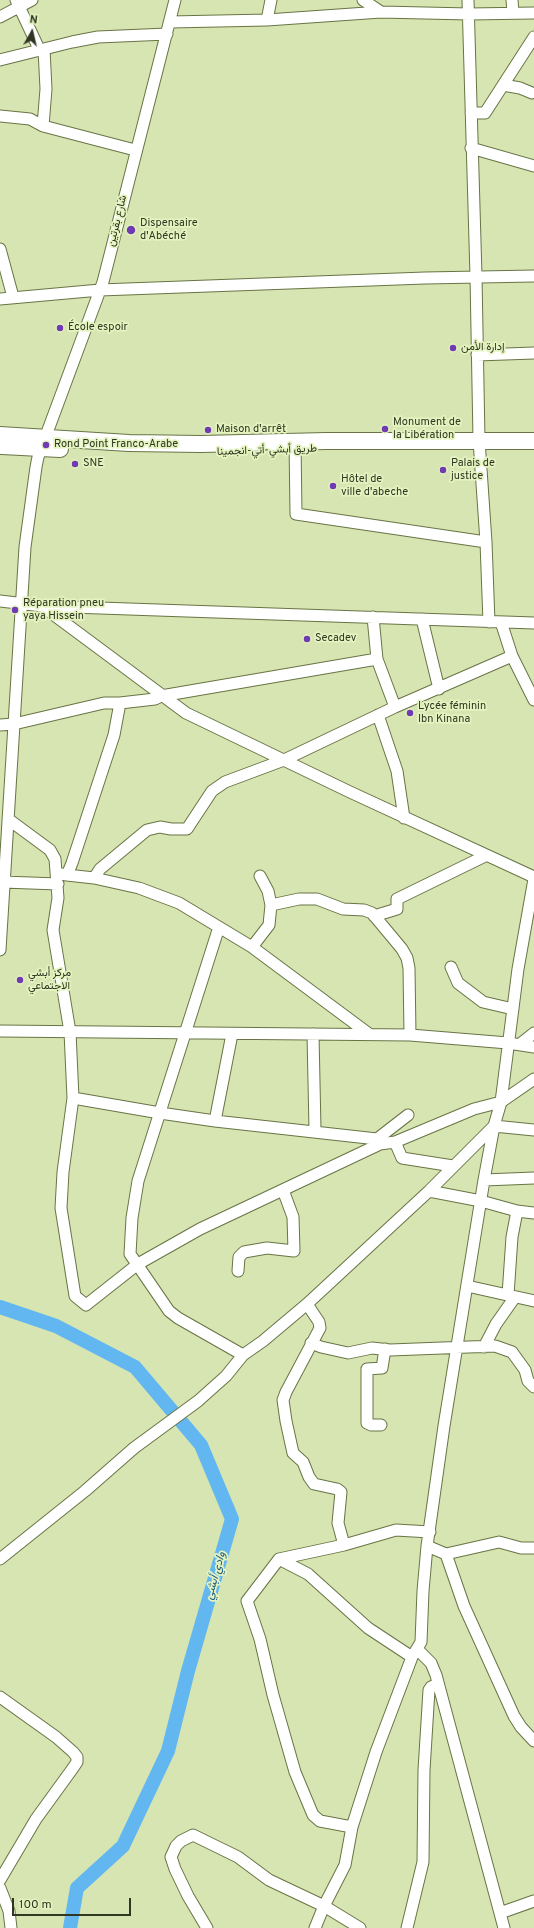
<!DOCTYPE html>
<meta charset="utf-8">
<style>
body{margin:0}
#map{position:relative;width:534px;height:1928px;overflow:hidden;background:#d7e5b2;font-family:Overpass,sans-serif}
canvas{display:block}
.north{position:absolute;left:12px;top:12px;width:40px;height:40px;-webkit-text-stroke:3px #e4f3bf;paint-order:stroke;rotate:8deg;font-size:11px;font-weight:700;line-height:16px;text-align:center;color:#303621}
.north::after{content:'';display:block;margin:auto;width:14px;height:18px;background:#303621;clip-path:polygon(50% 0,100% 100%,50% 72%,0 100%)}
.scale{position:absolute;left:12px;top:1898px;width:119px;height:18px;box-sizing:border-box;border:2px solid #303621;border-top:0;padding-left:5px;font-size:12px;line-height:14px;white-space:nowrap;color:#303621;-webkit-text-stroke:3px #e4f3bf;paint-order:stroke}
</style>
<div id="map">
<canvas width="534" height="1928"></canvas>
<div class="north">N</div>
<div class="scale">100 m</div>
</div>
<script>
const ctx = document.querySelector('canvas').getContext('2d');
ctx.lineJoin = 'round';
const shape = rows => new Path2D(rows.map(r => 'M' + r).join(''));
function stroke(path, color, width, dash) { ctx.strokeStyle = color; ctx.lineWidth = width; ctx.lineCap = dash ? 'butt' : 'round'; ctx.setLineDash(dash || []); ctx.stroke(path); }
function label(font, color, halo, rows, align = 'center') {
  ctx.font = font + ' Overpass,Vazirmatn,sans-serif'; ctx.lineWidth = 3.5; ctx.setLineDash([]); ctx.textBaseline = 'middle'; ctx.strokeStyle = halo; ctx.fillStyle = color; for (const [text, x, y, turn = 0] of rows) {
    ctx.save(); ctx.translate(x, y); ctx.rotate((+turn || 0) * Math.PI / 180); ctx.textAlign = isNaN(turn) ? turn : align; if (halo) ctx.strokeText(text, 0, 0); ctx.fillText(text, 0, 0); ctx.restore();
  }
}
const river = shape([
 [0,1307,56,1326,135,1367,201,1445,232,1519,188,1671,168,1751,123,1846,77,1888,70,1928]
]);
const minor = shape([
 [16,0,40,51],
 [363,0,381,12],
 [468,0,476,276,479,440,486,542,489,622],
 [512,0,513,13],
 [0,17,32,0],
 [267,20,271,0],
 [170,22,267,20,381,12,469,14,534,13],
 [0,60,72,42,98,37,167,34],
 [503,85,520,88,532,93],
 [471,113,485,113,534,37],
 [0,116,30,119,43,126,135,150],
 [43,126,46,89,44,49],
 [471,148,534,166],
 [0,249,13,297],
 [0,299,100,290,425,278,534,276],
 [477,355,534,353],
 [295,442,296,514,486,542],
 [0,601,42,606,186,713,350,792,534,877],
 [42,606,534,623],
 [422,619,439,689],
 [501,622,512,656,534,700],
 [377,659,395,707],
 [378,715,397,771,404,818],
 [0,725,14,724,104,703,120,703,155,699,161,696,377,659,373,617],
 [8,819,50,850,55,859,58,898,53,930,70,1032,73,1098,63,1172,61,1208,75,1296,86,1305,138,1264,200,1229,380,1144,395,1142,474,1109,501,1102,534,1079],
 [61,874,67,875,72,863,114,735,120,703],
 [67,875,94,878,139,888,179,903,252,947,369,1034],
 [94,878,100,869,147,830,160,827,171,829,187,829,212,791,225,782,284,760,395,707,512,656],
 [3,882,58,884],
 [271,905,299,899,317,899,343,909,364,910,372,913,402,949,407,958,409,968,410,1035],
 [374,916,397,909,397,899,485,856],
 [219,927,138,1181,132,1218,130,1254,169,1311,178,1318,243,1355],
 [252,947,269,925,271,905,268,891,260,876],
 [0,950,25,547,36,467,38,457,103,282,175,0],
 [451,967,458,983,483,1002,513,1009],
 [0,1031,410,1035,508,1043,534,1047],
 [313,1034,315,1130],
 [520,1044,534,1033],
 [73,1098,160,1113,215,1121,377,1139,380,1144],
 [215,1121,232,1034],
 [377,1139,408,1115],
 [395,1142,402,1158,453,1166],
 [484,1180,534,1178],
 [429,1191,481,1201,517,1211,534,1213],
 [238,1271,239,1257,244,1252,267,1248,294,1251,293,1217,283,1190],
 [467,1286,534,1301],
 [508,1295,512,1237,517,1211],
 [307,1304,319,1322,320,1328,286,1392,283,1400,286,1421,293,1453,303,1462,309,1477,314,1484,337,1489,341,1492,338,1523,344,1545],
 [311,1343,321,1347,348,1353,372,1348,390,1350,495,1346,512,1352,525,1370,528,1381,534,1387],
 [484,1347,496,1324,515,1297],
 [381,1425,371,1425,367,1423,367,1369,382,1368,385,1349],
 [427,1546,446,1554,499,1542,521,1548,534,1548],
 [446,1554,464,1606,514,1716,521,1727,534,1741],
 [0,1559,85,1491,134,1448,198,1401,226,1376,243,1355,263,1341,307,1304,429,1191,494,1126,534,1130],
 [279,1559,308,1574,368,1628,412,1657],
 [417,1649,431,1663,436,1675,504,1928],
 [0,1697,56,1737,73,1752,77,1757,77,1762,73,1768,36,1819,0,1880],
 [352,1827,320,1821,313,1815,295,1772,273,1695,260,1639,247,1601,279,1559,344,1545,396,1530,430,1532],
 [0,1888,9,1911,11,1928],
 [500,1913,534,1901],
 [207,1928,188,1896,175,1869,171,1857,176,1846,181,1841,193,1835,238,1857,269,1880,324,1906,360,1928],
 [315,1928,324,1906,345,1865,352,1827,376,1752,412,1657,421,1642,423,1591,427,1546,444,1426,484,1180,494,1126,501,1102,518,969,534,879],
 [407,1928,423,1862,424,1770,429,1690,431,1687,438,1684]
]);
const highway = shape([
 [0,435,129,443,201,444,326,441,534,441],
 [2,446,60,449]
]);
const markers = [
 [131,230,5,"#703bb2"],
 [60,328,4,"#703bb2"],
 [453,348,4,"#703bb2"],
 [385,429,4,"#703bb2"],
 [208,430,4,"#703bb2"],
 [46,445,4,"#703bb2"],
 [75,464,4,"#703bb2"],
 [443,470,4,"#703bb2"],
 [333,486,4,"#703bb2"],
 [15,610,4,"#703bb2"],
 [307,639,4,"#703bb2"],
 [410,713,4,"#703bb2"],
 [20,980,4,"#703bb2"]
];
const streetNames = [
 ["شارع بقرتين",118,221,-76],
 ["طريق أبشي-أتي-انجمينا",267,451,-2]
];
const poiNames = [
 ["Dispensaire",140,224],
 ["d'Abéché",140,237],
 ["École espoir",68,328],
 ["إدارة الأمن",461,348],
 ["Monument de",393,423],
 ["la Libération",393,436],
 ["Maison d'arrêt",216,430],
 ["Rond Point Franco-Arabe",54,445],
 ["SNE",83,464],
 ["Palais de",451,464],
 ["justice",451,477],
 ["Hôtel de",341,480],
 ["ville d'abeche",341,493],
 ["Réparation pneu",23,604],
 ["yaya Hissein",23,617],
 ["Secadev",315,639],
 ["Lycée féminin",418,707],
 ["Ibn Kinana",418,720],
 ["مركز أبشي",28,974],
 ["الاجتماعي",28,987]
];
const waterNames = [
 ["وادي أبشي",216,1576,-74]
];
stroke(river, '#63b7f0', 14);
stroke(minor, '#687445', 13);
stroke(highway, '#687445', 18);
stroke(minor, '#fff', 11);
stroke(highway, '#fff', 16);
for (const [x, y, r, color] of markers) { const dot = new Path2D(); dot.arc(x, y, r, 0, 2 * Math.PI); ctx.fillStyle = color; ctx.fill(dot); stroke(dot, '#e4f3bf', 1.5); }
label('11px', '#303621', '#e4f3bf', streetNames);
label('11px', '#303621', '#e4f3bf', poiNames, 'left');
label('italic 12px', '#205e84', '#e4f3bf', waterNames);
</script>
